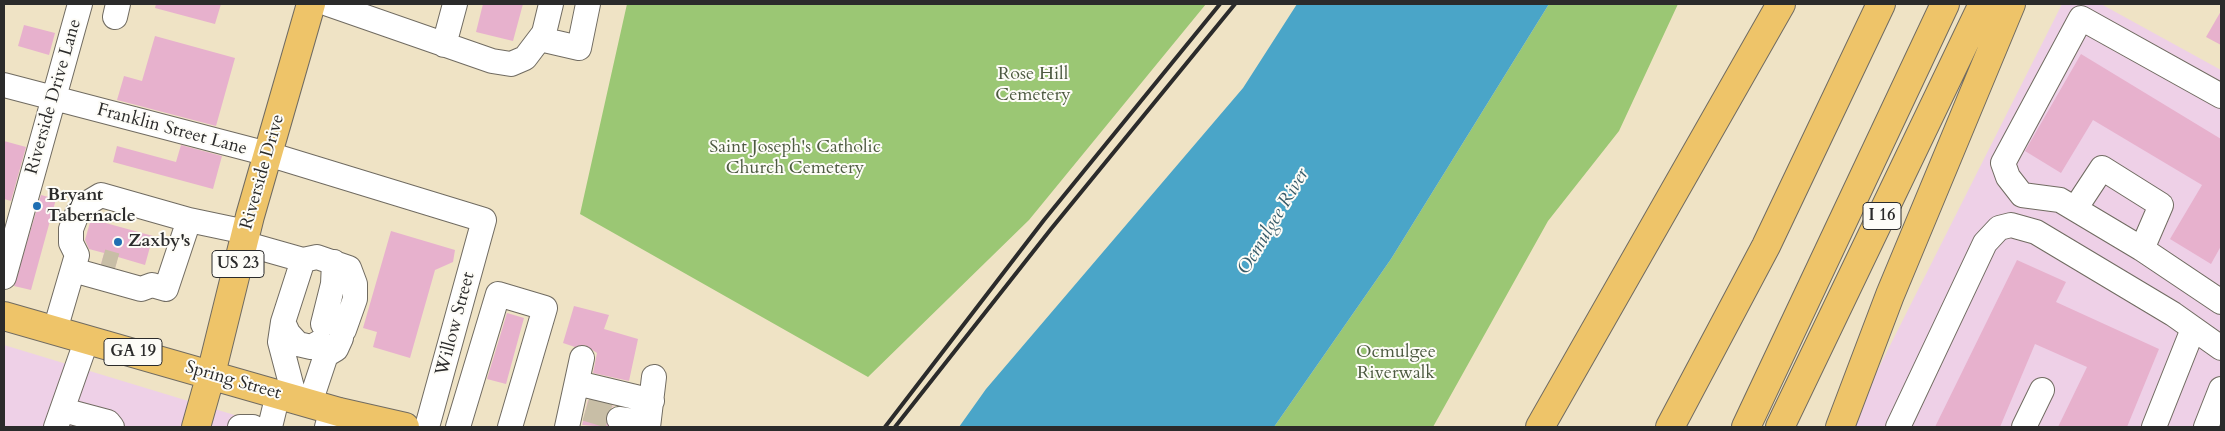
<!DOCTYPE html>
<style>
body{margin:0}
#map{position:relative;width:2225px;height:431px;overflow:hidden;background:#efe3c5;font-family:Cardo,serif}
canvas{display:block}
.frame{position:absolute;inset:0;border:5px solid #2b2b2b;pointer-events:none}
</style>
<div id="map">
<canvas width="2225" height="431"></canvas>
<div class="frame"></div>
</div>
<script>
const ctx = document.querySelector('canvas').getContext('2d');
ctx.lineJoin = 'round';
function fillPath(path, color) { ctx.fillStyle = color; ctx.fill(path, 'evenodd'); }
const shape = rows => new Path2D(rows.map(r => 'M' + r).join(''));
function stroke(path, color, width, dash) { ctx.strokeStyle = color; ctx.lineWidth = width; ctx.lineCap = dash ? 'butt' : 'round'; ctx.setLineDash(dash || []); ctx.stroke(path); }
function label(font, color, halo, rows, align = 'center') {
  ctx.font = font + ' Cardo,serif'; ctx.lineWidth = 4; ctx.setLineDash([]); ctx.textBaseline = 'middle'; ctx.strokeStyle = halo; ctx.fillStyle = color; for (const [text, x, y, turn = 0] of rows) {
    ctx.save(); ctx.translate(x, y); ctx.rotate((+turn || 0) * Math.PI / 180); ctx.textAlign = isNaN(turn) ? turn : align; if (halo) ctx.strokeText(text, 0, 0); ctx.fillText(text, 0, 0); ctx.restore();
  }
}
const built = shape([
 [2062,4,2101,4,2221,70,2221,427,1849,427],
 [4,345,274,427,4,427]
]);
const green = shape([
 [627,4,1206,4,1029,220,868,377,580,214],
 [1549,4,1678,4,1619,131,1548,221,1433,427,1274,427,1391,259]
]);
const water = shape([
 [1297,4,1549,4,1391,259,1274,427,959,427,986,389,1243,88]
]);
const building = shape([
 [156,4,221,4,215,24,155,8],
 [483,4,523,4,513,41,476,32],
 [2221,11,2221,45,2206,37],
 [24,25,55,33,49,55,18,46],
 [155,36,235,58,216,126,117,100,124,76,142,81],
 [2081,54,2221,139,2221,246,2211,264,2170,239,2202,185,2093,120,2061,173,2025,151],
 [4,141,26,147,11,201,4,199],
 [181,145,222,156,213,189,113,162,117,146,176,162],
 [41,195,56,199,31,290,14,286],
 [91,219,153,236,145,265,118,257,115,268,101,264,104,253,89,249,85,240],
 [391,231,455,250,453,262,435,270,410,358,373,347,377,332,363,328],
 [2017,260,2066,282,2056,302,2159,349,2127,427,2058,427,2087,367,2035,344,2000,427,1935,427],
 [574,306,609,315,604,329,638,339,629,381,593,373,597,353,585,345,575,347,563,343],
 [507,313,524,318,506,384,487,379],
 [588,400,614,406,608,410,606,417,609,427,582,425]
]);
const minorTunnel = shape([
 [102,261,116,265],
 [586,409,619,419]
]);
const minor = shape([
 [328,4,492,61,511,64,525,58,544,33,551,4],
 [115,17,118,4],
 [540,39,579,48,588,4],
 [444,45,455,4],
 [4,85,268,154,484,220,427,427],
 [2221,96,2081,18,2003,163,2008,177,2022,195,2060,200,2142,249,2221,302],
 [2075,209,2102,168,2161,205,2142,249],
 [189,220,246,232],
 [243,243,303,260,283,322,280,342,295,399],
 [303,260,317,257,349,268,355,284,355,299,344,330],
 [4,277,80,4],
 [283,322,288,333,298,344,311,347,320,342],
 [323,324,333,284,334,262],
 [55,330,77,255,71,243,71,229,77,214,86,204,101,195,189,220,166,289,152,285,141,289,73,270],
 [577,383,652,401],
 [310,403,326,355,336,349,341,338],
 [63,410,108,422,112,427],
 [619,419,648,423],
 [56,427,87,339],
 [240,427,253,427],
 [270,427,278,394],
 [327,427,332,410],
 [458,427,498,294,545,308,510,427],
 [567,427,582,358],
 [648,427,654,377],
 [1898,427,1985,243,1999,228,2011,225,2036,232,2173,314,2221,348],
 [2024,427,2042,390],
 [2154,427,2193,329],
 [2206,427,2221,389]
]);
const major = shape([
 [4,316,339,412,405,427],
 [196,427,211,374,250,216,311,4]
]);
const highway = shape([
 [1540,427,1781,4],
 [1670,427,1766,246,1881,4],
 [1746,427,1945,4],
 [1780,427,1983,4],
 [1840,427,1890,295,2011,4]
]);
const rail = shape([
 [885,427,1044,220,1220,4],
 [895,427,1051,229,1235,4]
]);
const markers = [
 [37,206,5,"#1f6fb2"],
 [118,242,5,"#1f6fb2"]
];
const shields = [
 [1882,216,38],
 [238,264,52],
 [133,352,58]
];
const shieldNames = [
 ["I 16",1882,216],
 ["US 23",238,264],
 ["GA 19",133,352]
];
const parkNames = [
 ["Rose Hill",1033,75],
 ["Cemetery",1033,96],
 ["Saint Joseph's Catholic",795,148],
 ["Church Cemetery",795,169],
 ["Ocmulgee",1396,353],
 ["Riverwalk",1396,374]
];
const streetNames = [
 ["Riverside Drive Lane",54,97,-74],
 ["Franklin Street Lane",172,130,15],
 ["Riverside Drive",263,172,-74],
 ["Willow Street",456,324,-75],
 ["Spring Street",233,381,16]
];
const poiNames = [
 ["Bryant",47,196],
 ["Tabernacle",47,217],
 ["Zaxby's",128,242]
];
const waterNames = [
 ["Ocmulgee River",1274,222,-59]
];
fillPath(built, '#eed0e7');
fillPath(green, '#9bc774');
fillPath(water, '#4aa5c8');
fillPath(building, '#e7b1cd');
stroke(minorTunnel, '#c8bea6', 24, [24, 12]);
stroke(minor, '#706b61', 26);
stroke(major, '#706b61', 30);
stroke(highway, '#706b61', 30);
stroke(minor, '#fff', 24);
stroke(major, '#eec469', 28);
stroke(highway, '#eec469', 28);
stroke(rail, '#2b2b2b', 4);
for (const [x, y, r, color] of markers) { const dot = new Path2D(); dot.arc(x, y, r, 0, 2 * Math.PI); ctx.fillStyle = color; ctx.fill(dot); stroke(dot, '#fdfcf7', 2); }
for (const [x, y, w] of shields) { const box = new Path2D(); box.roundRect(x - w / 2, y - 13.5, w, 27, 4); ctx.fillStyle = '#fdfcf7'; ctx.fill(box); stroke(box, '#2b2b2b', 1); }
label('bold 16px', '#2b2b2b', null, shieldNames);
label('18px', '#4d5a41', '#fdfcf7', parkNames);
label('18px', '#2b2b2b', '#fdfcf7', streetNames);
label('bold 18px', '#2b2b2b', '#fdfcf7', poiNames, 'left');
label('italic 19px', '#375c6a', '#fdfcf7', waterNames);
</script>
